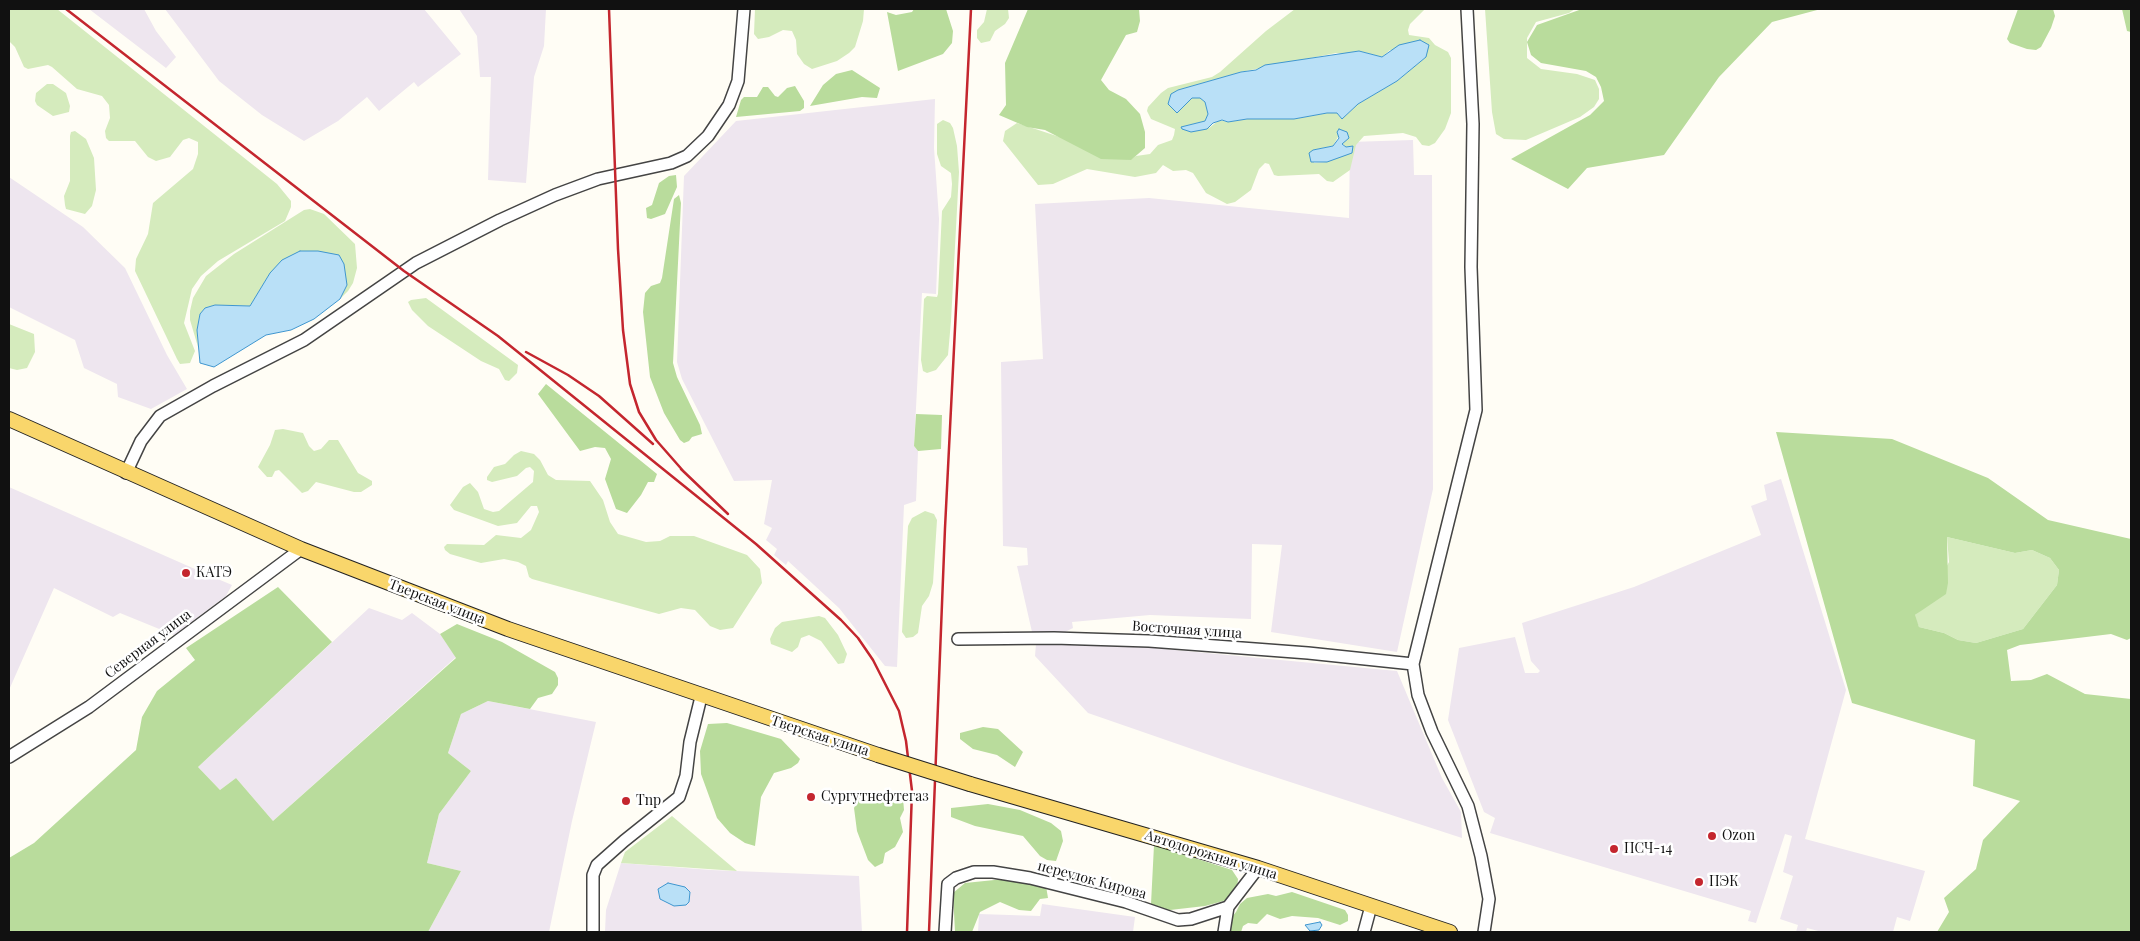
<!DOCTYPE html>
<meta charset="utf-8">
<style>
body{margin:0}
#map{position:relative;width:2140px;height:941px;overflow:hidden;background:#fffdf5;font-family:"Playfair Display",serif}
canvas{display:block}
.frame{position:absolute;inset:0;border:10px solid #111;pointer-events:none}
</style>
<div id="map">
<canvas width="2140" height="941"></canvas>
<div class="frame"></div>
</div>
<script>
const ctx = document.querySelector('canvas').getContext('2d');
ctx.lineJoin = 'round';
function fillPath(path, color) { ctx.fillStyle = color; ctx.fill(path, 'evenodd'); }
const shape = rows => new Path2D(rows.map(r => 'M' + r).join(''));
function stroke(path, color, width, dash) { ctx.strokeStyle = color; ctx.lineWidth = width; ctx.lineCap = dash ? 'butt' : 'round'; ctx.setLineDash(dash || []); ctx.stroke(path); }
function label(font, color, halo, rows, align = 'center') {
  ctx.font = font + ' "Playfair Display",serif'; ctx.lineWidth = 5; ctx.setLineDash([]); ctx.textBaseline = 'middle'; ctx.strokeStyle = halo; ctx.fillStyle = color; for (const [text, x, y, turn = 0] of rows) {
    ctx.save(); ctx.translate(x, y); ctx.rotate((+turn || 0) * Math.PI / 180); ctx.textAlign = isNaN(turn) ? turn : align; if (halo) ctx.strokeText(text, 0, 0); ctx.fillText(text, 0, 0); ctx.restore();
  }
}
const industrial = shape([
 [89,9,144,9,156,31,176,57,166,68],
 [165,9,424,9,461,54,418,87,414,82,379,111,367,97,338,121,304,141,262,115,219,81],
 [459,9,546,9,544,46,534,77,526,183,488,180,491,77,480,77,477,36],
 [935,99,934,148,939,219,936,294,922,293,914,446,918,451,916,501,904,505,897,667,885,666,839,608,788,561,786,565,774,555,777,549,766,540,772,528,764,524,772,480,734,481,682,379,677,362,684,176,736,121],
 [1413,140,1414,175,1432,175,1433,489,1397,652,1271,632,1282,545,1252,544,1251,619,1150,615,1072,622,1073,628,1065,632,1032,632,1017,566,1028,565,1027,548,1003,546,1001,362,1043,359,1035,204,1149,198,1349,218,1350,142],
 [9,177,83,227,125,268,167,355,187,389,151,409,118,397,117,384,84,368,75,340,9,307],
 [1781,479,1846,690,1805,839,1925,871,1910,921,1897,917,1893,932,1822,932,1807,928,1806,932,1796,932,1798,925,1780,919,1793,876,1783,872,1792,836,1785,834,1756,923,1748,921,1751,911,1490,833,1495,818,1484,812,1448,720,1459,648,1515,637,1525,673,1538,673,1540,671,1531,661,1522,623,1634,587,1761,535,1751,506,1767,500,1764,485],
 [9,487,213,577,232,585,226,596,174,635,120,613,113,617,54,588,9,690],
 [369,608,402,620,412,613,440,634,456,657,273,821,236,778,220,790,198,767],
 [1036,644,1143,647,1397,671,1442,778,1461,812,1462,838,1241,766,1088,713,1035,656],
 [488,701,596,722,572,821,549,932,428,932,461,871,427,863,439,814,471,771,448,753,461,714],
 [621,863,711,870,859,876,862,932,605,932,606,910],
 [1042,904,1135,917,1133,932,978,932,979,914,1040,916]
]);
const green = shape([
 [9,9,57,9,277,184,291,201,291,207,285,221,218,261,201,276,192,289,184,323,195,351,190,363,180,364,177,359,135,271,136,259,148,234,153,203,193,169,198,154,198,142,189,138,183,140,170,157,156,161,148,157,135,141,109,141,106,138,105,131,110,118,109,105,102,96,77,89,52,67,48,65,28,69,24,67,15,47,9,41],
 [755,9,864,9,863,21,855,47,849,53,837,61,812,69,804,64,797,54,796,40,792,31,783,30,769,37,758,39,754,34],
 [987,9,1008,9,1009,18,1005,24,995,31,990,41,981,43,977,38,977,30,984,22],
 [1295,9,1425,9,1410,24,1408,30,1409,35,1429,38,1435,45,1448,52,1451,58,1451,113,1445,129,1435,143,1429,146,1422,145,1416,137,1403,133,1364,136,1356,145,1350,170,1333,182,1327,181,1319,174,1278,176,1274,175,1269,164,1265,163,1259,169,1251,190,1235,202,1227,204,1206,193,1193,173,1186,170,1173,171,1163,165,1156,173,1135,177,1087,169,1053,184,1038,185,1003,141,1005,131,1017,123,1130,160,1136,156,1150,154,1158,145,1172,140,1174,135,1175,129,1151,119,1147,111,1148,107,1161,93,1168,88,1212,77,1220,72,1266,31],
 [1390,50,1426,57,1397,81,1358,104,1342,119,1337,113,1327,113,1294,119,1247,119,1228,122,1219,120,1209,128,1181,127,1205,121,1208,114,1205,102,1200,98,1192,98,1177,113,1173,108,1178,90,1241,72,1336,53,1343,54,1359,51,1382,57],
 [1347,132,1349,138,1342,143,1346,147,1353,146,1327,162,1314,163,1313,150,1333,146,1339,135],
 [1485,9,1575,9,1569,13,1536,22,1527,38,1527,58,1541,69,1577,74,1595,80,1599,89,1599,99,1594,107,1580,117,1526,140,1504,139,1496,134,1492,112],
 [47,84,53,84,66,93,70,106,69,112,53,116,37,105,35,101,36,93],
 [943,120,950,123,953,128,957,146,959,172,951,321,948,355,936,370,927,373,923,371,921,360,924,299,927,296,937,297,938,294,942,211,951,197,952,184,951,173,941,166,937,154,937,124],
 [75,131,86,139,94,158,96,190,92,206,85,214,66,209,65,205,64,196,70,181,70,136,71,132],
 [310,209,324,214,355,244,357,268,353,283,348,291,340,299,347,285,270,273,250,306,215,305,205,308,200,314,197,330,198,347,190,320,190,311,193,298,206,276,234,254,304,210],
 [426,298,518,365,517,373,509,381,505,380,499,369,481,361,428,326,412,310,408,302,411,300],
 [9,324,34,334,35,352,27,368,17,370,9,368],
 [283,429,303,433,309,446,314,451,321,449,329,440,338,440,358,473,372,481,372,485,361,492,354,492,316,482,308,491,302,493,279,470,275,471,272,477,267,477,258,467,270,445,275,430],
 [521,451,534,454,540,460,548,475,556,480,590,481,603,500,610,522,618,534,646,542,660,541,670,536,694,536,747,555,760,569,762,583,733,628,720,630,710,626,695,610,681,608,659,614,532,579,529,577,526,566,518,562,504,559,481,563,450,554,445,550,444,547,447,544,484,545,496,535,521,538,531,530,539,512,537,506,531,506,517,523,498,526,454,510,450,505,463,487,470,483,478,492,484,509,493,512,499,511,533,482,534,471,530,467,526,468,517,476,492,482,487,480,487,477,494,467,505,464,514,455],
 [925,511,934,514,937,520,933,583,929,596,922,606,918,633,913,637,906,638,902,632,908,526,912,518],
 [1947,537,2015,553,2032,550,2050,558,2059,570,2057,585,2023,629,1976,643,1958,640,1944,633,1919,627,1914,616,1926,606,1949,562],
 [819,616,825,618,838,635,847,654,844,663,838,664,821,641,809,635,801,638,798,647,792,652,771,644,770,639,775,628,782,622],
 [672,816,737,871,621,863,625,852]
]);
const forest = shape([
 [914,9,946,9,953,31,952,43,943,54,898,71,887,12,896,15,912,12],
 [1028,9,1139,9,1140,21,1137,32,1126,35,1101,80,1109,90,1126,99,1140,114,1145,132,1145,148,1131,160,1101,159,1045,130,1027,127,999,115,1006,105,1005,63],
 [1582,9,1821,9,1772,22,1719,77,1664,155,1587,168,1568,189,1511,159,1590,115,1604,101,1601,87,1596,77,1586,71,1541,63,1531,55,1527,42,1537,25],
 [2018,9,2053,9,2055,16,2051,28,2041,47,2036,50,2027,49,2010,43,2007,39],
 [2122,9,2131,9,2131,32,2127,31],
 [852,70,880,88,877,98,862,97,810,106,823,85,836,74],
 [795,86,804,101,804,108,800,111,736,117,741,100,744,97,757,97,763,87,768,87,775,96,778,97,787,88],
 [676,175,677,187,665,214,651,219,647,218,646,208,652,205,659,183,669,176],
 [679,195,681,203,673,363,677,377,700,425,702,434,692,437,689,441,684,443,680,440,664,413,650,377,643,312,645,293,651,286,660,283,662,278,674,199],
 [546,384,657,474,654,482,648,482,641,495,627,513,616,509,605,479,611,459,605,448,595,447,580,451,538,394],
 [916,414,942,415,941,449,918,451,914,446],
 [1776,432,1892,439,1988,478,2048,520,2131,539,2131,638,2127,640,2111,634,2020,645,2007,650,2011,681,2031,680,2047,674,2085,694,2131,699,2131,932,1937,932,1949,912,1944,898,1976,869,1983,840,2020,801,1973,786,1975,740,1852,703],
 [1947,537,2015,553,2032,550,2050,558,2059,570,2057,585,2023,629,1976,643,1958,640,1944,633,1919,627,1915,615,1946,594,1948,583],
 [278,587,332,642,198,767,220,790,236,778,273,821,456,658,440,634,457,624,502,642,555,672,558,678,558,685,552,694,538,698,530,709,488,701,461,714,448,753,471,771,439,814,427,863,461,871,428,932,9,932,9,858,34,843,136,750,142,717,157,691,195,660,186,648],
 [727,723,781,739,800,759,798,763,791,768,774,773,761,797,755,846,745,843,730,833,717,818,701,774,700,751,708,724],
 [983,727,998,729,1023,752,1015,767,997,755,973,749,960,739,960,733],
 [891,792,900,794,903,798,904,810,900,818,903,832,895,847,885,853,883,863,875,867,868,860,857,831,854,808,859,797,865,795],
 [988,804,1020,810,1051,823,1061,831,1063,841,1056,861,1047,860,1040,856,1023,836,975,826,951,817,951,808],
 [1154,845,1232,870,1238,879,1237,890,1227,900,1205,906,1170,910,1153,908,1151,904],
 [1014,878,1046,886,1048,898,1040,899,1031,911,1019,910,1000,902,980,912,972,932,955,932,953,893,965,883],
 [1292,892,1345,910,1348,915,1348,921,1340,925,1318,918,1292,916,1280,919,1267,914,1257,924,1248,923,1243,926,1241,932,1229,932,1230,919,1236,912,1240,904,1247,898,1268,894,1276,896]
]);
const water = shape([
 [1420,40,1429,45,1426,57,1397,81,1358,104,1342,119,1337,113,1327,113,1294,119,1247,119,1228,122,1222,120,1213,123,1207,129,1191,132,1182,129,1181,127,1205,121,1208,114,1205,102,1200,98,1192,98,1177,113,1168,104,1171,94,1178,90,1241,72,1256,70,1265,65,1359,51,1382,57,1399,45,1420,40],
 [1339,129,1347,132,1349,138,1342,144,1346,147,1353,146,1352,153,1327,162,1311,162,1309,153,1313,150,1333,146,1339,138,1337,132,1339,129],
 [300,251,318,251,339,255,344,264,347,285,340,299,314,319,291,330,266,335,214,367,200,363,197,330,200,314,205,308,215,305,250,306,270,273,282,260,300,251],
 [668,883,685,887,690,892,689,902,686,905,674,906,660,899,658,889,668,883],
 [1320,922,1322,925,1319,930,1310,931,1305,925,1320,922]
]);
const minor = shape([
 [1467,9,1473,124,1471,267,1476,410,1413,664,1418,695,1432,732,1468,806,1481,856,1489,899,1484,932],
 [126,473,141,441,160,416,213,386,304,340,416,263,500,220,555,195,598,179,671,163,687,156,708,136,729,105,738,81,744,9],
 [958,639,1054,638,1149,641,1308,653,1413,664],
 [9,757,89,707,301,549],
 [593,932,593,875,597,865,624,841,679,797,686,776,690,742,701,697],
 [945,932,948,884,956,878,974,872,993,872,1030,878,1126,902,1178,920,1191,919,1228,907],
 [1224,932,1228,907,1258,868],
 [1364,932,1371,906]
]);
const major = shape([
 [9,419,301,549,508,629,878,755],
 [970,784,1258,868,1450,932]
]);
const rail = shape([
 [66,9,404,271,498,336,756,544,841,620,858,638,873,660,899,711,906,741,912,791,907,932],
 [609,9,618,249,623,330,630,384,639,412,656,440,685,473],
 [526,352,568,375,599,396,653,444],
 [681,469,728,514],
 [929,932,945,528,971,9]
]);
const majorBridge = shape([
 [878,755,970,784]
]);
const markers = [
 [186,573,5,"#c4262e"],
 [811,797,5,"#c4262e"],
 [626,801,5,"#c4262e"],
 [1712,836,5,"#c4262e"],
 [1614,849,5,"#c4262e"],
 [1699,882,5,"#c4262e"]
];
const poiNames = [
 ["КАТЭ",196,573],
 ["Сургутнефтегаз",821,797],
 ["Tnp",636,801],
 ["Ozon",1722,836],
 ["ПСЧ-14",1624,849],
 ["ПЭК",1709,882]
];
const streetNames = [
 ["Тверская улица",437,602,21],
 ["Восточная улица",1187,630,4],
 ["Северная улица",148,644,-37],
 ["Тверская улица",820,736,18],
 ["Автодорожная улица",1211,855,17],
 ["переулок Кирова",1092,880,15]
];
fillPath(industrial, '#eee6ef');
fillPath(green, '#d5ebbd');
fillPath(forest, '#b9dc9c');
fillPath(water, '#b9e0f7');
stroke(water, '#3f96cf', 1);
stroke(minor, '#444', 14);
stroke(major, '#222', 16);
stroke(minor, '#fff', 11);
stroke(major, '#f9d66b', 14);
stroke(rail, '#c4262e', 2.5);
stroke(majorBridge, '#222', 16, []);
stroke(majorBridge, '#f9d66b', 14);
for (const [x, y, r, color] of markers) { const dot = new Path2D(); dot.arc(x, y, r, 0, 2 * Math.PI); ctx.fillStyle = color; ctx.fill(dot); stroke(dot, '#fff', 2); }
label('14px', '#111', '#fff', poiNames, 'left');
label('14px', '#111', '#fff', streetNames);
</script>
